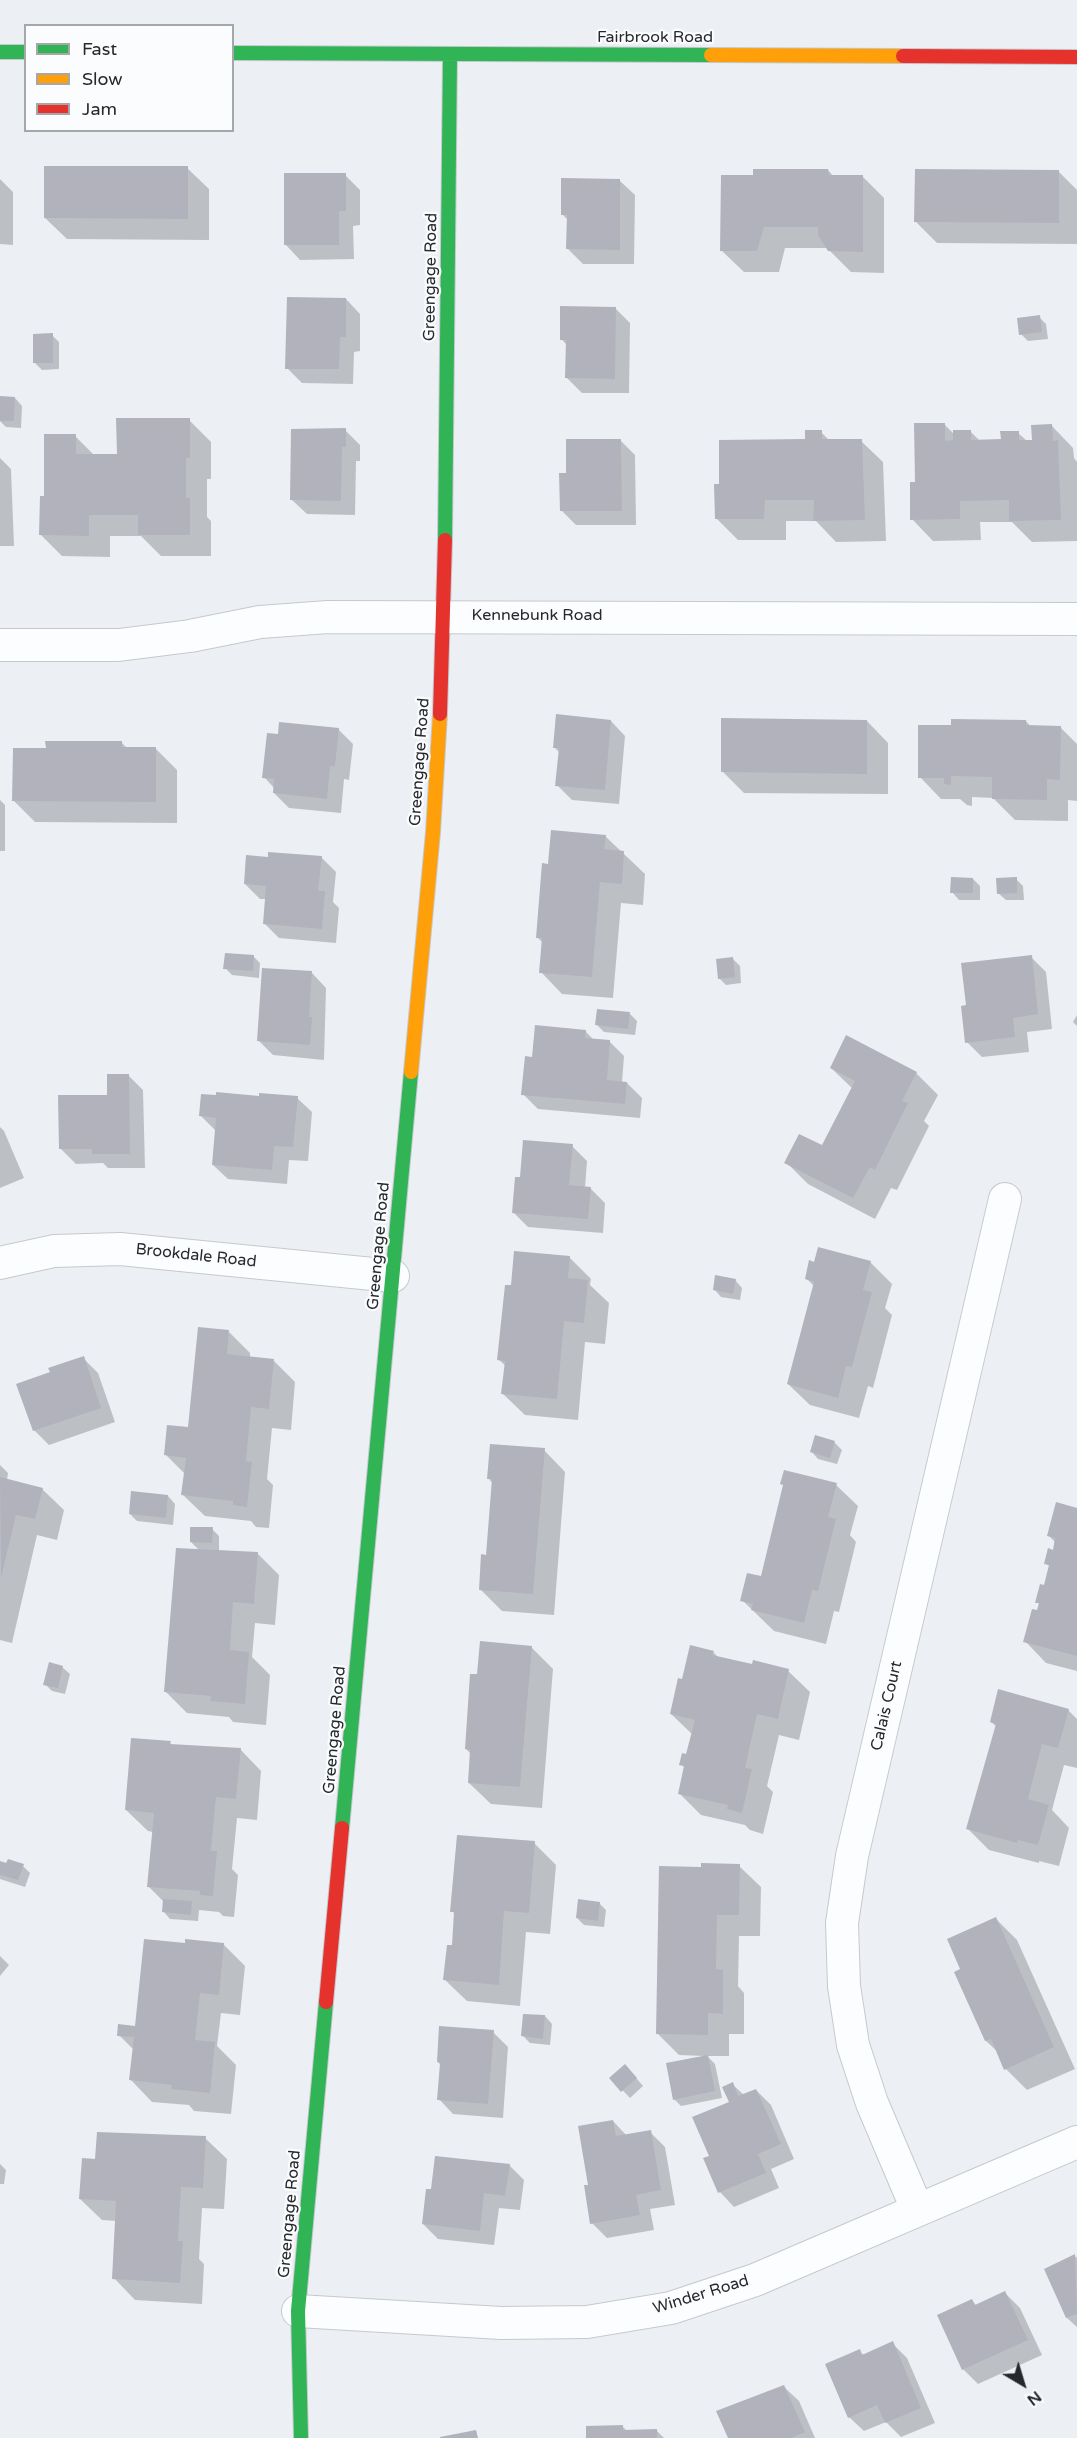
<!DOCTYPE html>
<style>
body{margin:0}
#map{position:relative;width:1077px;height:2438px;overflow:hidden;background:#ecf0f5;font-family:"Varela Round",sans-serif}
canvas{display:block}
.legend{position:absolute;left:24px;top:24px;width:210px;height:108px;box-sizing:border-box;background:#fafcfe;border:2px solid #a5a7aa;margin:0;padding:8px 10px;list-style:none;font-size:18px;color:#26282c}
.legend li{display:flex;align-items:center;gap:12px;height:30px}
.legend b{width:30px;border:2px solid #a5a7aa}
.north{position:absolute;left:993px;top:2354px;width:60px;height:60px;-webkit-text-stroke:4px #fafcfe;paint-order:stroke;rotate:142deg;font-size:16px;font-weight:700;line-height:24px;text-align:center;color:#26282c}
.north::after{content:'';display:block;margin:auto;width:21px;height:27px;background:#26282c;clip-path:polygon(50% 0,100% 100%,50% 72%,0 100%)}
</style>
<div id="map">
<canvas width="1077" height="2438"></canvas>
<ul class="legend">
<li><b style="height:8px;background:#30b455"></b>Fast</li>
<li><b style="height:8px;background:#ff9f0a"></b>Slow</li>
<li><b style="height:8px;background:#e5322d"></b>Jam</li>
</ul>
<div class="north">N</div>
</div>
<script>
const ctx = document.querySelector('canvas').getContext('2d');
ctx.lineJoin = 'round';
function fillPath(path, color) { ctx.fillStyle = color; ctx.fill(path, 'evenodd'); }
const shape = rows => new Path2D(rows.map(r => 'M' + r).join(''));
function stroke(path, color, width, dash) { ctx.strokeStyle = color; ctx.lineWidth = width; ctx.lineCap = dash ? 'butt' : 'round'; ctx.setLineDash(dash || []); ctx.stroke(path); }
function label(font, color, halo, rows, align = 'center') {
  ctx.font = font + ' "Varela Round",sans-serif'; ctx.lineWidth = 4.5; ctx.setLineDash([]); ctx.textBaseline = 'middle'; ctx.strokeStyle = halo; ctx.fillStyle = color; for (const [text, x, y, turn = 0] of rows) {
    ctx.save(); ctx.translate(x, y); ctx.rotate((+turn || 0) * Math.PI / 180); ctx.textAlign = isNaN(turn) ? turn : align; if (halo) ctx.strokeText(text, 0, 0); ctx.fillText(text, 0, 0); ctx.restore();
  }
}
const shadow = shape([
 [187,168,209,189,209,240,67,239,45,218],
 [828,170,834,177,863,177,884,198,884,273,851,272,827,248,785,248,779,272,744,272,722,251,754,177],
 [1058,171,1077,190,1077,244,937,243,916,222],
 [345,175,360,190,360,225,353,226,354,259,300,260,286,245],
 [0,179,13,192,13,245,0,244],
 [620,181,635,195,634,264,583,264,568,249,568,220,563,215],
 [346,299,360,314,360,351,354,352,353,384,302,383,287,368],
 [615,308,630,323,629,393,582,393,567,378,568,346,562,340],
 [1039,317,1046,324,1048,339,1028,341,1021,334],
 [52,335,59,342,59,369,42,370,35,363],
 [15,398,22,406,21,428,6,427,0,421],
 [189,420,211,442,211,479,207,479,207,517,211,521,211,556,161,556,141,536,110,536,110,557,62,556,41,535,45,498,75,436,95,456,118,456],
 [944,424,955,435,970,431,980,441,1002,441,1018,433,1027,441,1033,441,1052,426,1073,448,1074,458,1077,462,1077,541,1032,542,1012,522,980,522,981,540,933,541,912,519,917,484],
 [345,430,360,445,360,461,356,461,355,515,307,514,292,500],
 [821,432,830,441,861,441,883,462,886,541,836,542,816,521,786,521,786,540,738,540,716,518,721,485],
 [621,441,635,455,636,525,576,525,561,510,568,474],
 [0,458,11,469,14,546,0,546],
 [611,721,625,736,619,804,572,800,557,785,560,753,554,747],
 [867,721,888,743,888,794,744,793,722,771],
 [1026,721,1031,727,1060,727,1077,744,1077,801,1068,800,1068,821,1015,820,993,798,972,797,972,806,967,805,960,799,941,799,920,777,953,726],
 [338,729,353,744,349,780,344,779,341,813,289,808,274,793,275,789,264,777],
 [122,743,127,748,155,748,177,770,177,823,35,822,14,801,47,750],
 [0,800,5,805,5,851,0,851],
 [605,836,645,874,643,905,621,903,613,998,562,994,541,972,543,943,537,937],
 [321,857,336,872,333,902,339,908,336,943,279,938,264,923,266,899,260,899,245,884,269,858],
 [973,879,980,886,980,900,959,900,952,892],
 [1016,879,1023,886,1024,900,1006,900,998,893],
 [253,956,260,963,259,978,232,975,225,968],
 [1031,957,1046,972,1052,1029,1027,1032,1029,1052,982,1057,967,1042],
 [733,959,740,966,741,983,726,985,719,978],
 [312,973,326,988,324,1060,273,1055,258,1040],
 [630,1014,637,1021,635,1035,604,1032,597,1025],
 [1077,1015,1077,1026,1073,1022],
 [585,1031,594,1040,609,1041,624,1056,622,1083,627,1083,642,1098,640,1118,538,1109,523,1094,534,1058],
 [831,1068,916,1073,938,1095,924,1121,929,1126,897,1190,891,1188,875,1219,808,1184,786,1162,823,1147,853,1089],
 [128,1075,143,1090,145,1168,108,1168,103,1163,76,1164,61,1149],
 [261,1098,297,1098,312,1112,308,1161,289,1160,287,1184,228,1179,213,1165,216,1131,201,1116],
 [0,1127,4,1131,24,1178,0,1188],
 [572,1146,587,1161,585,1188,590,1188,605,1203,603,1233,528,1227,514,1213,521,1179],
 [569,1257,591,1279,590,1285,609,1303,605,1344,585,1342,578,1420,525,1415,503,1394,506,1366,499,1360,512,1287],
 [870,1262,892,1284,885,1308,892,1315,873,1388,868,1386,859,1418,810,1405,788,1384,814,1286,806,1278],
 [735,1280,742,1288,740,1300,721,1297,714,1289],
 [229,1332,250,1353,250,1358,274,1361,295,1382,291,1430,272,1428,267,1479,273,1485,269,1528,256,1527,251,1521,205,1516,183,1495,185,1474,166,1455,189,1429],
 [83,1358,98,1373,115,1422,49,1445,34,1430,52,1373],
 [816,1437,835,1443,842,1450,837,1464,818,1459,811,1451],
 [544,1450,565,1472,554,1615,502,1611,480,1589,488,1556,493,1484,489,1479],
 [0,1465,8,1473,7,1480,42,1489,64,1510,57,1540,37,1535,12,1643,0,1640],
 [836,1485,858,1506,850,1535,856,1542,839,1612,834,1611,826,1644,774,1631,742,1600],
 [168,1496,175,1504,173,1525,137,1521,130,1514],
 [1077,1509,1077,1671,1046,1663,1025,1641,1038,1612,1040,1605,1037,1602,1045,1587,1050,1567,1046,1563,1054,1551,1056,1543,1049,1536],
 [212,1529,219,1536,219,1551,257,1553,279,1575,275,1625,255,1623,252,1657,270,1675,266,1725,233,1722,229,1717,187,1713,166,1692,200,1551,191,1542],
 [531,1647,553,1669,542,1808,491,1804,469,1783,471,1754,466,1749,479,1676],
 [713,1652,719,1658,788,1671,810,1692,799,1740,779,1735,767,1786,773,1792,763,1834,750,1830,745,1825,701,1815,679,1793,685,1768,681,1764,688,1756,693,1735,671,1714,683,1681],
 [62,1667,70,1674,65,1694,52,1691,45,1684],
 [1068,1710,1077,1719,1077,1768,1064,1765,1052,1810,1069,1828,1059,1866,1039,1861,1039,1863,989,1850,967,1828,997,1727,991,1722],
 [170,1743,173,1746,240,1749,261,1771,257,1820,237,1818,232,1869,238,1875,234,1917,223,1916,219,1912,199,1910,198,1921,170,1919,163,1911,164,1902,148,1886,153,1832,148,1831,126,1810],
 [534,1843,556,1865,550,1934,526,1932,520,2006,467,2001,445,1980,453,1947,456,1915,452,1911],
 [0,1862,23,1866,30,1873,25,1887,0,1879],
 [739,1866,761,1887,760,1936,739,1936,738,1986,744,1993,744,2034,729,2034,729,2056,707,2056,715,2064,722,2098,681,2106,674,2099,704,2056,679,2055,658,2034,702,1869],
 [599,1903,606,1910,604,1927,584,1925,577,1918],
 [996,1919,1017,1940,1075,2069,1027,2090,1006,2069,999,2053,986,2041,956,1973,962,1970],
 [223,1944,245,1966,240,2015,221,2013,217,2046,236,2065,231,2114,194,2111,189,2105,152,2102,131,2080,134,2050,119,2035,136,2027,186,1945],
 [0,1956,9,1965,0,1976],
 [545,2016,552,2024,550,2045,530,2043,523,2036],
 [493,2032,508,2047,503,2118,453,2114,439,2099,441,2065,438,2062],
 [632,2073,643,2086,630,2098,611,2078],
 [732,2084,744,2095,756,2090,771,2105,794,2159,771,2169,779,2188,734,2207,720,2192,711,2157,731,2103],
 [613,2121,627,2136,650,2132,665,2147,675,2205,650,2209,654,2230,607,2238,592,2223,590,2186],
 [205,2138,227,2159,224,2209,202,2208,199,2259,204,2264,202,2304,135,2300,114,2278,117,2221,102,2220,80,2199,97,2160],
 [0,2164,6,2170,4,2184,0,2184],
 [509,2165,524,2180,520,2210,499,2208,494,2245,438,2239,423,2224],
 [1075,2256,1077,2258,1077,2327,1067,2318,1046,2269],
 [1005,2293,1020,2308,1042,2355,978,2384,963,2369,972,2301,977,2306],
 [892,2343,907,2358,935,2423,901,2437,886,2422,864,2431,849,2417,859,2351,864,2355],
 [784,2387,799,2401,815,2438,729,2438],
 [622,2426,627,2431,656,2430,664,2438,588,2438]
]);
const building = shape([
 [44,166,188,166,188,219,44,218],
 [753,169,828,169,829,175,863,175,863,252,828,251,818,235,818,227,764,227,757,251,720,251,721,175,753,175],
 [915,169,1059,170,1059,223,914,222],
 [284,173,346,173,346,211,339,211,339,245,284,245],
 [561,178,620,179,620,250,566,249,567,215,561,215],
 [287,297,346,298,346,337,340,337,339,369,285,369],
 [560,306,616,307,615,379,565,378,566,340,560,340],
 [1040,315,1042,332,1019,335,1017,318],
 [53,333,53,363,33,363,33,334],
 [0,396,15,397,14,421,0,421],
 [116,418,190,418,190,458,186,458,186,498,190,498,190,535,138,535,138,515,89,515,89,536,39,535,40,496,44,496,44,434,76,434,76,454,117,454],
 [914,423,945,423,945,441,953,440,953,430,971,430,971,440,1001,439,1000,431,1019,431,1019,440,1032,440,1031,425,1052,424,1053,441,1058,440,1061,520,1009,521,1009,500,960,501,960,519,910,520,910,482,915,482],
 [346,428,346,447,342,447,341,501,290,500,291,429],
 [805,430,822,430,822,439,862,439,865,520,813,521,814,500,765,500,764,519,715,519,714,484,719,484,719,440,805,439],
 [566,439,621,439,622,511,560,511,559,473,566,473],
 [556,714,611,720,605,790,555,786,559,748,553,748],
 [721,718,867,720,867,774,721,772],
 [951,719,1026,720,1026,725,1061,726,1060,780,1047,779,1047,800,992,799,992,777,951,776,951,785,944,784,944,778,918,778,918,725,951,725],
 [279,722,339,728,335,766,330,766,327,799,273,793,274,779,262,778,267,733,278,734],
 [45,741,122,741,122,747,156,747,156,802,12,801,13,748,46,748],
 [551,830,606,835,604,849,624,851,622,884,600,882,592,977,539,973,542,938,536,938,542,863,548,864],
 [268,852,322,856,318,891,325,891,322,929,263,924,266,886,244,884,246,855,268,857],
 [951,877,973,878,973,893,950,893],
 [1017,877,1017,893,997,894,996,878],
 [225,953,254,955,253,971,223,969],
 [1032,955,1038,1014,1013,1018,1015,1037,965,1043,961,1006,966,1005,961,963],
 [733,957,735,977,718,979,716,959],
 [262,968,312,971,309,1017,312,1017,310,1045,257,1041],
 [597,1009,630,1012,628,1029,595,1025],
 [535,1025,586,1030,585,1038,610,1040,607,1080,627,1082,625,1104,521,1095,525,1056,532,1057],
 [846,1035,917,1072,902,1101,908,1103,875,1170,870,1167,853,1198,784,1163,799,1134,822,1145,855,1081,830,1068],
 [107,1074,129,1074,130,1154,92,1154,92,1149,59,1149,58,1095,107,1095],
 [216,1092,259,1096,259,1093,298,1096,293,1147,274,1146,272,1170,212,1165,216,1118,199,1116,201,1094,216,1095],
 [523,1140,573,1144,569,1185,591,1187,588,1219,512,1213,515,1177,520,1177],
 [818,1247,871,1261,863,1290,872,1292,852,1367,846,1366,838,1398,787,1384,814,1282,805,1279,809,1260,814,1262],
 [514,1251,570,1256,568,1278,588,1280,584,1323,564,1321,557,1399,501,1394,505,1361,497,1360,505,1285,511,1285],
 [715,1275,736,1279,733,1294,713,1290],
 [198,1327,229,1330,227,1354,274,1359,269,1409,251,1407,246,1461,252,1462,247,1507,233,1505,233,1501,181,1495,186,1458,164,1455,167,1425,188,1427],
 [84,1356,101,1408,33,1431,16,1384,50,1372,48,1368],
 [815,1435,835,1441,830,1458,810,1452],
 [490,1444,545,1448,533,1594,479,1590,481,1554,486,1555,492,1479,487,1479],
 [784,1470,837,1483,828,1517,836,1519,818,1591,812,1590,804,1623,751,1610,753,1604,740,1601,747,1573,761,1576,783,1485,780,1484],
 [0,1477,43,1488,35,1519,16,1515,1,1578],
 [131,1491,168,1495,166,1518,129,1514],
 [1056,1502,1077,1508,1077,1656,1023,1642,1032,1609,1037,1610,1039,1603,1035,1603,1040,1584,1044,1585,1049,1565,1044,1564,1048,1548,1053,1550,1055,1538,1047,1536],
 [190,1527,213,1527,212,1543,190,1542],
 [176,1548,258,1552,254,1604,233,1602,230,1650,249,1652,245,1704,210,1701,211,1696,164,1692],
 [480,1641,532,1646,520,1787,468,1783,470,1750,465,1749,470,1674,477,1674],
 [690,1645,714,1651,712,1655,752,1664,753,1660,789,1669,778,1719,757,1714,745,1768,752,1769,742,1813,727,1809,728,1805,678,1794,684,1766,679,1765,682,1753,686,1754,695,1720,670,1714,678,1678,682,1679],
 [49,1662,63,1666,58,1688,43,1685],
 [998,1689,1069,1709,1058,1748,1042,1744,1028,1799,1049,1805,1038,1845,1018,1840,1017,1843,966,1829,996,1724,990,1722],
 [131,1738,171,1741,170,1744,241,1748,236,1799,216,1797,211,1851,217,1851,213,1896,200,1895,200,1891,147,1887,154,1813,125,1810],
 [457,1835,535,1841,529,1913,504,1911,499,1985,443,1980,447,1945,452,1945,454,1912,450,1912],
 [8,1859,24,1864,18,1880,0,1875,0,1861,6,1863],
 [701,1863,740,1864,739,1915,717,1915,716,1969,723,1970,723,2014,708,2013,708,2035,656,2034,659,1866,701,1867],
 [163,1899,192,1901,191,1915,162,1912],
 [578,1899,600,1902,598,1921,576,1918],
 [996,1917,1054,2047,1004,2070,991,2039,985,2041,954,1972,960,1969,947,1939],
 [144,1939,185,1943,185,1939,224,1943,219,1995,200,1993,195,2040,215,2042,210,2093,171,2089,172,2085,129,2080,134,2037,117,2036,118,2024,135,2026],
 [523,2014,545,2015,543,2039,521,2036],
 [439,2026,494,2030,488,2104,437,2100,440,2063,437,2062],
 [708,2055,715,2091,673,2100,666,2063],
 [625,2064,637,2078,621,2092,609,2078],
 [733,2082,738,2096,756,2089,781,2144,758,2154,766,2173,718,2193,703,2158,709,2156,692,2117,729,2102,722,2087],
 [613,2120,616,2136,651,2130,661,2190,636,2195,640,2215,590,2224,584,2185,588,2185,578,2126],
 [97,2132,206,2136,203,2188,181,2187,178,2241,183,2241,180,2283,112,2279,116,2201,79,2199,82,2158,95,2159],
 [435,2156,510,2164,505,2196,484,2193,480,2231,422,2224,426,2189,431,2189],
 [1075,2254,1077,2314,1066,2318,1044,2269],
 [1005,2291,1028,2340,962,2370,937,2315,972,2299,975,2305],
 [893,2341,921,2408,885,2423,877,2405,848,2418,825,2364,860,2349,862,2355],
 [784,2385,805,2432,791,2438,728,2438,716,2411],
 [623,2425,623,2430,657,2429,657,2438,586,2438,586,2426],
 [476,2430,478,2438,440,2438,440,2437]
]);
const street = shape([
 [0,645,119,645,190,636,260,622,328,617,1077,619],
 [0,1263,54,1251,120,1249,393,1276],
 [917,2209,872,2103,853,2045,844,1986,842,1923,852,1856,1005,1199],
 [298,2311,501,2323,587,2322,671,2308,755,2280,1077,2142]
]);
const fast = shape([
 [0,52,26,52],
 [232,53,711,55],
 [445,540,450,54],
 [342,1828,411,1072],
 [301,2438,298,2311,326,2002]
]);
const slow = shape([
 [711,55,903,56],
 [411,1072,433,832,440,714]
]);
const jam = shape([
 [903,56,1077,57],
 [440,714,445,540],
 [326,2002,342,1828]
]);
const streetNames = [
 ["Fairbrook Road",655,38],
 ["Greengage Road",431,277,-89],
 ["Kennebunk Road",537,616],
 ["Greengage Road",420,762,-86],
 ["Greengage Road",379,1246,-85],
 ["Brookdale Road",196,1256,6],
 ["Calais Court",887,1706,-77],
 ["Greengage Road",335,1730,-85],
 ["Greengage Road",290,2214,-85],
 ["Winder Road",701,2295,-17]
];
fillPath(shadow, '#0003');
fillPath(building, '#b1b2bb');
stroke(street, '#c6c8cd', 34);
stroke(fast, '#c6c8cd', 16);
stroke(slow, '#c6c8cd', 16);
stroke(jam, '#c6c8cd', 16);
stroke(street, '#fcfdfe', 32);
stroke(fast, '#30b455', 14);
stroke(slow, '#ff9f0a', 14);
stroke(jam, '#e5322d', 14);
label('16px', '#26282c', '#fafcfe', streetNames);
</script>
